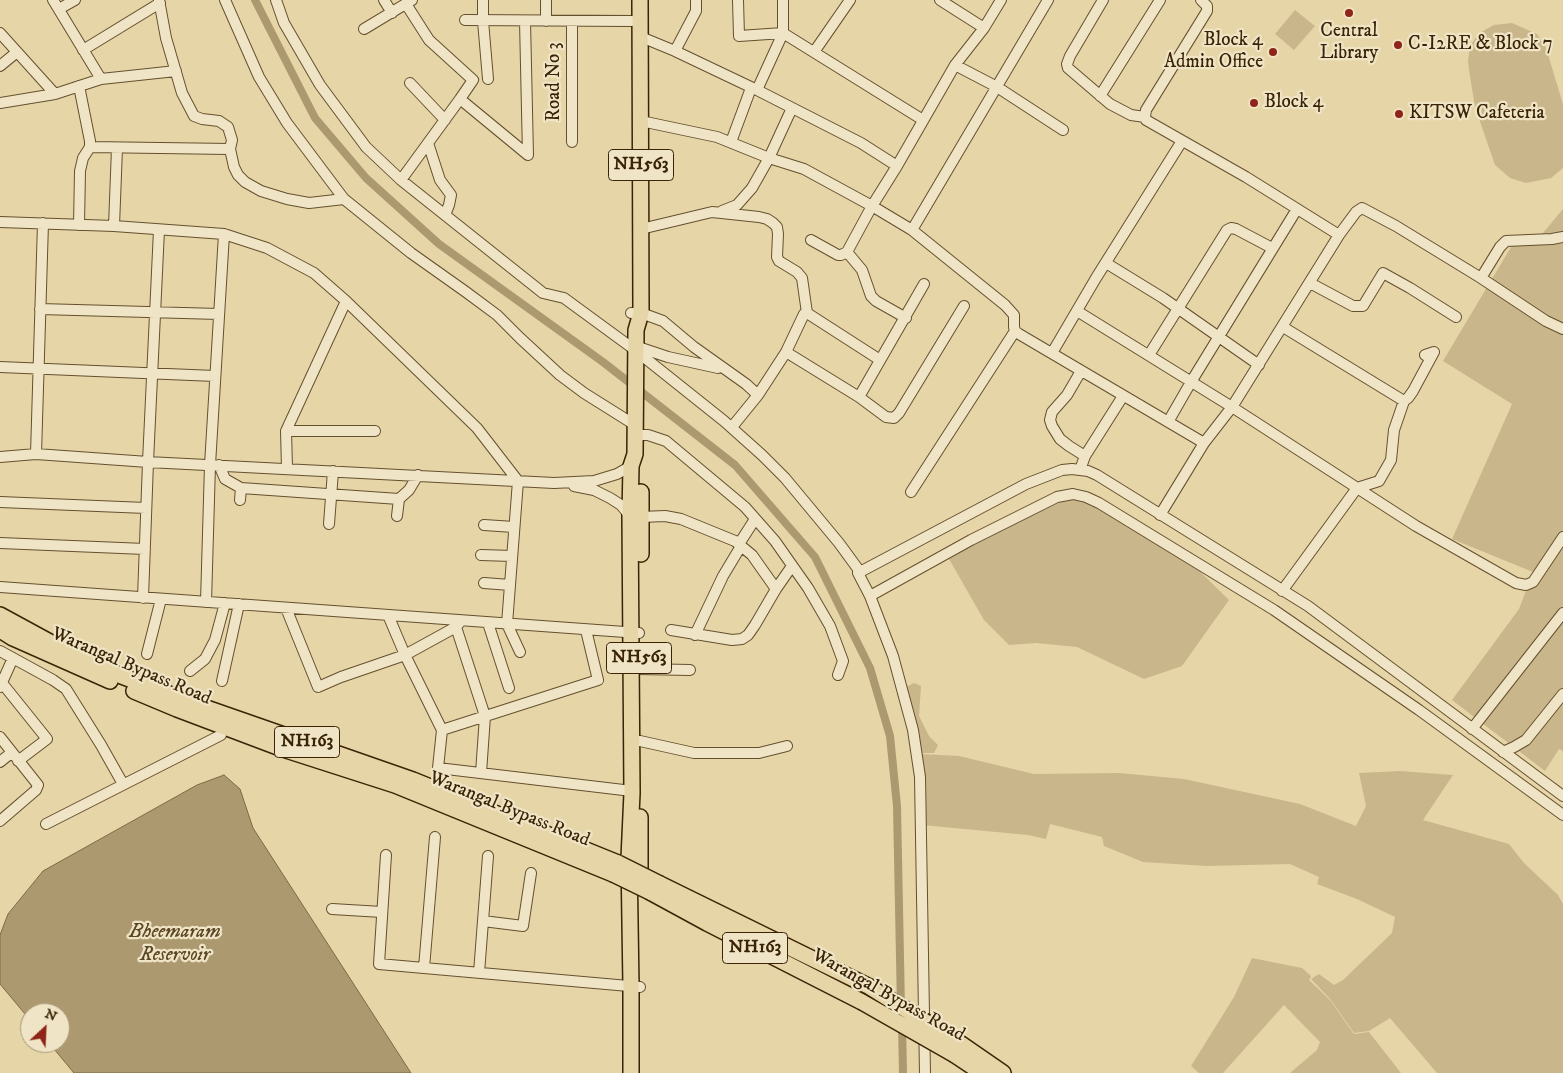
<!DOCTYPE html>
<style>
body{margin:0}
#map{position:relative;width:1563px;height:1073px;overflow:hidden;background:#e6d5a7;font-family:"IM FELL DW Pica",serif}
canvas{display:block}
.north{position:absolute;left:20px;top:1003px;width:50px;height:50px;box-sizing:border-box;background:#efe4c6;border:1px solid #a79779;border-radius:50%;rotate:25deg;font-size:14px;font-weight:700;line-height:20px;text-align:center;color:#3a2405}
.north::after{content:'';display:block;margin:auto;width:18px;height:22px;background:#8f2418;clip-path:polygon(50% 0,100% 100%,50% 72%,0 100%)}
</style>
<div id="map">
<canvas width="1563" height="1073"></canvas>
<div class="north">N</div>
</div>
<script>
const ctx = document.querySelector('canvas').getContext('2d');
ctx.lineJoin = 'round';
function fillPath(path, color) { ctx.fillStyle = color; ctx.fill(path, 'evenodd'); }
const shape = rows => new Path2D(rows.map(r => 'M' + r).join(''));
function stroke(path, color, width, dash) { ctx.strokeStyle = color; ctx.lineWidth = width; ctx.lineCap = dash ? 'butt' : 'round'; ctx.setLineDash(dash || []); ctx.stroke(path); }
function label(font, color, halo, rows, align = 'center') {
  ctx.font = font + ' "IM FELL DW Pica",serif'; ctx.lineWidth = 4.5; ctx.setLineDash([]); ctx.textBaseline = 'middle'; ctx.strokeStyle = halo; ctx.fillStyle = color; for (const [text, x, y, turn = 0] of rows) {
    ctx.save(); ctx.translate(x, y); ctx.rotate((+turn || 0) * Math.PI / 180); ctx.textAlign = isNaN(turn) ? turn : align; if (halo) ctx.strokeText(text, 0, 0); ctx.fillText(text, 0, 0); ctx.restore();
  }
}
const green = shape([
 [1295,10,1315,26,1294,50,1275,34],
 [1512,23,1537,34,1546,48,1563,104,1563,168,1551,178,1526,183,1510,178,1495,165,1475,107,1469,70,1468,61,1470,46,1475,39,1483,31,1494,25],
 [1563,209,1563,751,1559,749,1545,771,1452,700,1519,609,1533,572,1452,539,1512,404,1443,361,1511,247,1543,233],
 [1078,494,1179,551,1229,600,1182,666,1144,679,1077,647,1036,643,1009,645,984,620,949,559,979,540],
 [914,683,921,686,919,716,929,736,938,745,934,753,920,753,904,688],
 [921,754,959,756,1034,774,1119,773,1184,779,1300,804,1356,826,1366,806,1359,773,1400,771,1453,775,1423,820,1509,844,1524,863,1558,895,1563,904,1563,1073,1437,1073,1390,1018,1369,1031,1354,1033,1331,1000,1311,979,1319,974,1334,985,1343,980,1392,933,1395,917,1357,899,1317,884,1319,877,1290,864,1207,866,1143,862,1104,846,1102,837,1050,824,1046,839,1028,835,922,825],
 [1252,958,1302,968,1311,976,1309,980,1331,1001,1353,1033,1354,1034,1369,1032,1401,1073,1290,1073,1317,1050,1320,1042,1284,1005,1223,1073,1199,1073,1191,1066,1234,997]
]);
const water = shape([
 [224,775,240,789,253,828,411,1073,74,1073,49,1043,60,1043,60,1013,30,1013,30,1020,0,984,0,935,8,914,43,871,197,785,224,775]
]);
const canal = shape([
 [255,0,315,118,366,178,439,244,603,362,735,465,815,557,870,668,890,736,897,806,901,1008],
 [902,1025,903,1073]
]);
const minor = shape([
 [53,0,101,79],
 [159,0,166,38,182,93,194,116,202,119,219,121,228,127,232,140,230,149,234,167,238,175,245,182,261,191,287,199,309,203,344,199],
 [225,0,259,77,287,123,344,199,411,253,466,292,497,315,520,338,560,375,584,393,635,425],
 [276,0,284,23,320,85,366,147,401,180,543,293,564,298,635,350,724,421,762,455,785,478,839,543,858,569,858,573,870,596,893,656,913,730,920,777,925,1073],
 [384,0,392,13],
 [483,0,483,21,488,79],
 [546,0,546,21],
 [738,0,739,36,783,33,923,120],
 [940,0,984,28],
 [1103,0,1070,56,1067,64,1068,68,1110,104,1131,115,1145,117],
 [1201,0,1207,6,1207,11,1146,110,1145,117,1146,120,1246,177,1339,235],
 [406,4,429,40,473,80,460,99],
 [59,9,75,0],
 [465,20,632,21],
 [525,21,528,155],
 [572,21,572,142],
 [364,29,412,0],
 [0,33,55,94],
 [641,37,675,51,757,90,861,143,897,166],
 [83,50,160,3],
 [675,51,696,11,696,0],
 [814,52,850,0],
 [955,65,997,87,1063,130],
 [0,66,17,52],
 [410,83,445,120],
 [79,86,90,141,90,147,83,158,80,171,79,225],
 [757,90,783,33,783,0],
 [1100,96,1160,0],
 [0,103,55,94,101,79,176,71],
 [641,121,717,137,769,158,804,169,872,206,912,230,1005,305,1014,315,1014,327,1015,331,1019,334,1204,443,1160,515],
 [731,142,751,88],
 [428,143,440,180,451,195,449,205,445,215],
 [90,147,230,149],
 [401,180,460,99,528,155],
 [722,211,737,205,752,188,769,158,792,108],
 [0,222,114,226,224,234,267,248,314,273,346,301,477,428,518,481,507,624,520,652],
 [114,226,117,148],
 [641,229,712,212,759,217,767,219,773,223,777,227,778,234,777,257,779,261,797,272,802,278,807,313],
 [912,230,1048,0],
 [811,240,838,255,841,255,847,252,872,206,897,166,955,65,984,28,1001,0],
 [847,252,862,270,871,296,876,301,906,318],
 [1106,263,1163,298,1259,365],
 [1481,278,1500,247,1506,241,1552,239,1563,237],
 [1310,283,1353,306,1363,306,1383,273,1410,288,1456,317],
 [40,309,219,314],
 [1077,311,1232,407,1416,526,1516,583,1526,585,1533,582,1563,537],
 [631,313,641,313,663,321,694,347,746,384,758,395,786,352,804,314,807,313,880,360],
 [1283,327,1404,401,1408,398,1413,391,1434,352,1425,355],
 [635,346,668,357,718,368],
 [786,352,859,397,886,417,894,418,899,413,964,306],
 [1052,353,1096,278,1182,141],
 [1149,355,1227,230,1231,228,1236,229,1272,248],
 [0,367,215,376],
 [1081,371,1067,395,1052,412,1050,420,1052,426,1060,439,1069,446,1085,456],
 [859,397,924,284],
 [1168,422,1191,382,1297,209],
 [732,427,758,395],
 [286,431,375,431],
 [635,435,648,435,666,441,745,507,775,541,808,588,830,626,843,661,838,675],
 [1204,443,1232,407,1339,235,1356,212,1362,208,1396,226,1481,278,1546,321,1563,329],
 [36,454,43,223],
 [0,457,36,454,148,462,554,483,594,481,617,474,631,466],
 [219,465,225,479,241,488,399,499,409,490,418,475],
 [287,468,286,431,346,301],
 [1080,470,1085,456,1123,396],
 [574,486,594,490,610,498,621,505,630,516,641,517,665,516,681,519,735,541,752,555,776,589],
 [911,492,1015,331],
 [240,500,241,488],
 [0,502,146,508],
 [397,516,399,499],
 [329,524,333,471],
 [484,525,514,527],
 [0,543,145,549],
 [739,544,755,519],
 [481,555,512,556],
 [858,573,1026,484,1062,470,1072,469,1088,471,1097,475,1308,606,1563,796],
 [484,583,510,585],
 [0,587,639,633],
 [1282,591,1357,488,1379,481,1391,460,1394,430,1404,401],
 [870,596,971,540,1057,497,1073,494,1086,497,1099,503,1274,610,1419,710,1563,815],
 [143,598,148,462,159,230],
 [206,602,210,465,224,234],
 [286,608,318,687,341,677,405,655,456,627,461,621],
 [388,615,405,655,442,730,438,768,632,791],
 [488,623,509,688],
 [456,627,485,716,481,773],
 [671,630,732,640,742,639,748,635,755,625,776,589,792,566],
 [695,635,723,576,741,546],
 [0,651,53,680,66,689,101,745,123,784],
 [147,654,161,599],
 [639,669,690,670],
 [190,671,205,659,215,640,225,603],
 [222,681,239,604],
 [2,683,47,739,18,761],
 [0,687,13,658],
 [1472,729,1563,613],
 [442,730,598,680,586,630],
 [0,737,38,785,36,790,0,821],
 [640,741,694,753,759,753,787,746],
 [1503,752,1514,747,1526,740,1563,694],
 [0,762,11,753],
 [46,824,221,735],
 [435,837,424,968,640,987],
 [386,855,379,964,424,968],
 [332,909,382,912],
 [483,921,488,856],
 [479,973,483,921,523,926,531,873]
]);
const highway = shape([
 [641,492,641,554],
 [0,615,57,646,119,675,195,704,413,780,618,863],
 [0,630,13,638,110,681],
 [134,691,177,709,283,749,395,785,613,874],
 [640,817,640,887],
 [660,884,868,986],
 [650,892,707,923,862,1002],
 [961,1044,1003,1073],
 [955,1055,982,1073],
 [631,1073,631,987,629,858,632,793,630,516,631,466,635,454,636,330,641,313,640,0]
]);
const highwayBridge = shape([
 [618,863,660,884],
 [613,874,650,892],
 [868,986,961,1044],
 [862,1002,955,1055]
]);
const markers = [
 [1349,13,5,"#8f2418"],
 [1398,45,5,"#8f2418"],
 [1273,52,5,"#8f2418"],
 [1254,103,5,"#8f2418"],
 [1399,114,5,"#8f2418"]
];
const shields = [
 [641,165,65],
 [639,658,65],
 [307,742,65],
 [755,948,65]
];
const shieldNames = [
 ["NH563",641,165],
 ["NH563",639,658],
 ["NH163",307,742],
 ["NH163",755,948]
];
const poiNames = [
 ["Central",1349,32,"center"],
 ["Library",1349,54,"center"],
 ["Block 4",1263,41,"right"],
 ["Admin Office",1263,63,"right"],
 ["C-I2RE & Block 7",1408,45],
 ["Block 4",1264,103],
 ["KITSW Cafeteria",1409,114]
];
const streetNames = [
 ["Road No 3",555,82,-90],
 ["Warangal Bypass Road",131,667,23],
 ["Warangal Bypass Road",509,810,22],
 ["Warangal Bypass Road",888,996,29]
];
const waterNames = [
 ["Bheemaram",175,933],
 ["Reservoir",175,956]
];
fillPath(green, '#c9b78b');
fillPath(water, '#ac9970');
stroke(water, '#7e6a45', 1);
stroke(canal, '#ac9970', 8);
stroke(minor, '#65502e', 12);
stroke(highway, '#3a2405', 18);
stroke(minor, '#efe4c6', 10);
stroke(highway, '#e6d5a7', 15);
stroke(highwayBridge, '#3a2405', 18, []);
stroke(highwayBridge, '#e6d5a7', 15);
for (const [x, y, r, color] of markers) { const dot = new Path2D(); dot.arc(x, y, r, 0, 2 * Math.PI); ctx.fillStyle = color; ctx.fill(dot); stroke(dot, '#efe4c6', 2); }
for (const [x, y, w] of shields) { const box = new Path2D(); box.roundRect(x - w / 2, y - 15.5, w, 31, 4); ctx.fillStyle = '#efe4c6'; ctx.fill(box); stroke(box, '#3a2405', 1); }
label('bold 18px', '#3a2405', null, shieldNames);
label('19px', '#3a2405', '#efe4c6', poiNames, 'left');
label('19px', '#3a2405', '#efe4c6', streetNames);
label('italic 20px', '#5c4725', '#efe4c6', waterNames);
</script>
